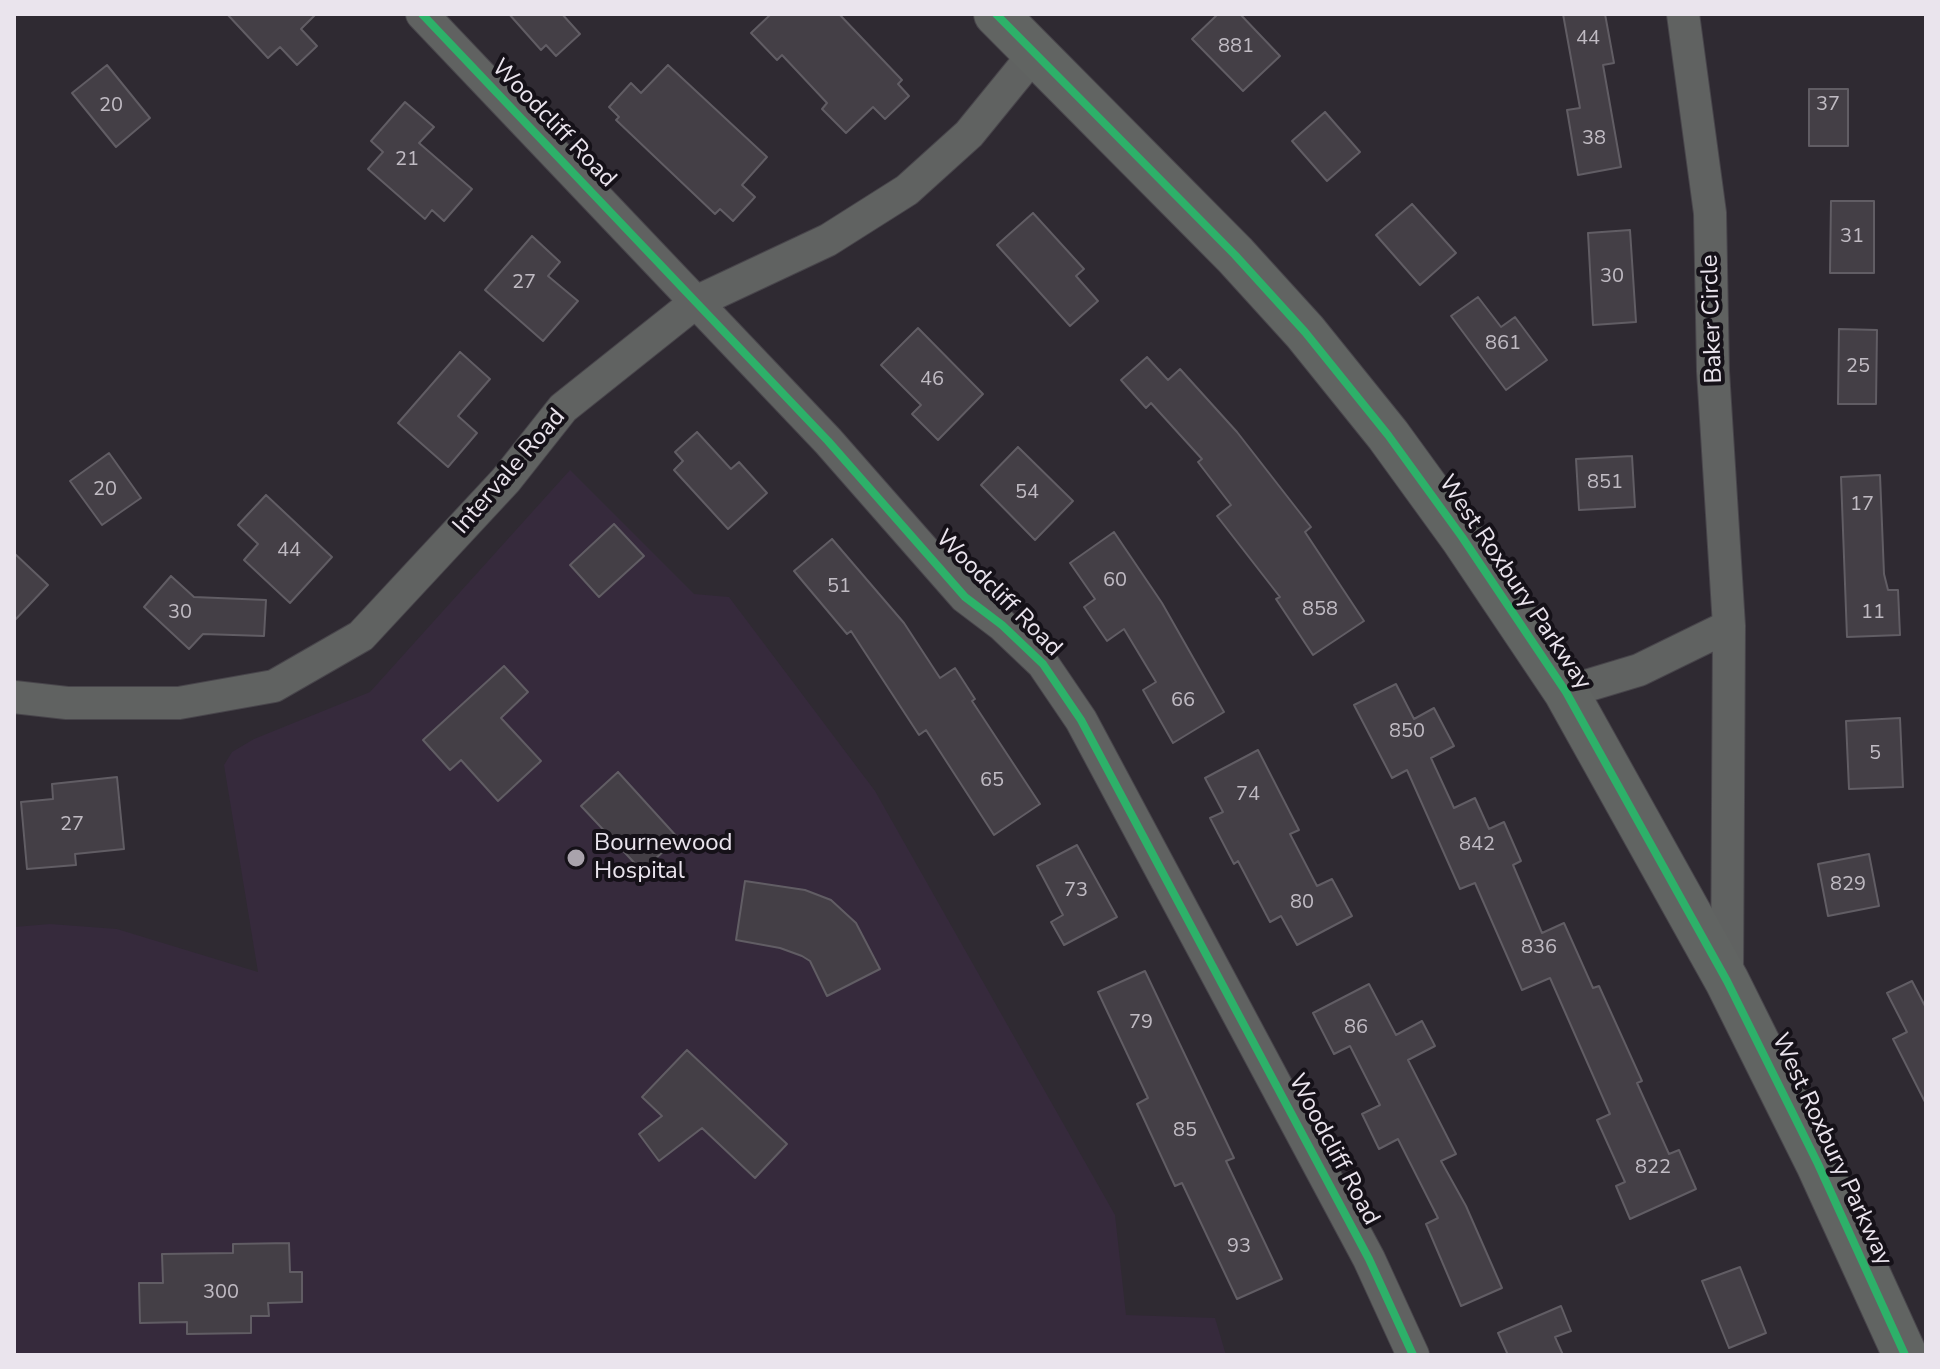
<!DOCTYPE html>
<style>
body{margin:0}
#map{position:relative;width:1940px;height:1369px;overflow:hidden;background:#2f2a32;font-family:"Nunito Sans",sans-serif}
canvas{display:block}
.frame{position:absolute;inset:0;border:16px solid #eae4ed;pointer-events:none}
</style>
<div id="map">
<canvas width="1940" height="1369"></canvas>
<div class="frame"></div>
</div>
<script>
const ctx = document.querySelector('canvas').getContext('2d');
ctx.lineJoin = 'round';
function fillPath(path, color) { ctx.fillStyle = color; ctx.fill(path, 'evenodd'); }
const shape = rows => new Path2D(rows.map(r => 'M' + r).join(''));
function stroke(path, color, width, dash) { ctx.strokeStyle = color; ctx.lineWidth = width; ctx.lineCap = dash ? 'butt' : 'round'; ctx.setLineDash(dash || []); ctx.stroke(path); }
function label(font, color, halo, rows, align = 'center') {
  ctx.font = font + ' "Nunito Sans",sans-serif'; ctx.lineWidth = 8; ctx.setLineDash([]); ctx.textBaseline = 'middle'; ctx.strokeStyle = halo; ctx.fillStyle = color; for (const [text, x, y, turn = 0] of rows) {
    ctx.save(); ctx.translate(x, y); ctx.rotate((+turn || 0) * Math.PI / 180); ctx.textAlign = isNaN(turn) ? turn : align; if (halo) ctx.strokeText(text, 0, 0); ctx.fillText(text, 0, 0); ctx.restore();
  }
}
const built = shape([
 [570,470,694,594,729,597,875,791,1115,1215,1126,1315,1215,1318,1226,1355,14,1355,14,927,50,924,117,929,258,972,224,765,232,752,254,739,370,692]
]);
const building = shape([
 [227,14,316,14,301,29,317,46,297,65,280,47,268,58,227,14],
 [509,14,562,14,580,34,556,56,546,45,541,50,509,14],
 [771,14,839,14,902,80,898,84,909,96,885,119,873,107,846,133,822,109,827,103,782,55,777,60,751,33,771,14],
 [1218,14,1240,14,1280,56,1243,91,1192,39,1218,14],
 [1563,14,1605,14,1614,63,1603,65,1621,167,1578,175,1567,110,1580,108,1563,14],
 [107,65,150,118,116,147,72,93,107,65],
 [668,65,767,157,742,185,755,197,733,221,720,209,715,214,616,120,619,117,609,107,631,83,641,93,668,65],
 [1809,89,1848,89,1848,146,1809,146,1809,89],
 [405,102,434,127,419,143,472,189,444,221,432,210,425,219,368,169,383,152,371,141,405,102],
 [1325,112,1360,152,1327,181,1292,141,1325,112],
 [1831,201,1874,201,1874,273,1830,273,1831,201],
 [1412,204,1456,253,1420,285,1376,235,1412,204],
 [1033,213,1084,269,1076,276,1098,301,1070,326,997,245,1033,213],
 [1630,230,1636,322,1593,325,1588,233,1630,230],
 [532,236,560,262,548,276,578,301,543,341,485,290,532,236],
 [1478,297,1501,327,1515,317,1547,360,1506,390,1451,316,1478,297],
 [918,328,983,394,938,440,912,414,921,405,881,365,918,328],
 [1839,329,1877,330,1876,404,1838,404,1839,329],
 [460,352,490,379,458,416,477,433,448,467,398,423,460,352],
 [1147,357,1168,380,1180,369,1237,432,1311,527,1305,532,1364,621,1313,655,1276,599,1280,597,1217,516,1231,505,1198,462,1202,459,1151,403,1146,408,1121,380,1147,357],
 [697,432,731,469,739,462,767,493,728,529,674,470,683,461,675,452,697,432],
 [1018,447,1073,501,1035,540,981,485,1018,447],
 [109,453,141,498,102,525,70,481,109,453],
 [1632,456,1635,507,1579,510,1576,459,1632,456],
 [1880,475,1884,574,1888,590,1898,590,1900,635,1847,637,1841,477,1880,475],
 [266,495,332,557,290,603,244,560,258,544,238,525,266,495],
 [614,524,644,556,599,597,570,565,614,524],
 [1114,532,1162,603,1224,712,1173,743,1143,690,1156,682,1124,629,1107,641,1084,607,1095,599,1070,563,1114,532],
 [832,539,904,623,940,678,955,668,975,699,972,701,1040,804,994,835,926,730,919,735,851,631,847,634,794,571,832,539],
 [14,553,48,585,14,621,14,553],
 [171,576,194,597,266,600,264,636,203,634,189,649,144,607,171,576],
 [504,666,528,692,501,718,541,761,498,801,461,760,450,770,423,740,504,666],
 [1396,684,1414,719,1434,708,1454,746,1431,758,1454,808,1475,798,1489,829,1504,822,1521,861,1513,865,1542,933,1564,923,1593,988,1599,986,1642,1081,1637,1083,1669,1154,1679,1150,1696,1189,1630,1219,1616,1186,1625,1182,1597,1120,1610,1114,1550,978,1522,990,1475,883,1460,889,1407,770,1392,778,1354,705,1396,684],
 [1900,718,1903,787,1849,789,1846,721,1900,718],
 [1258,750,1299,830,1290,834,1317,886,1332,879,1352,916,1297,945,1281,916,1270,922,1238,861,1234,864,1210,818,1223,812,1205,778,1258,750],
 [618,772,678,838,642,871,581,806,618,772],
 [117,777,124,849,75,854,76,865,27,869,21,802,53,799,52,784,117,777],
 [1077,845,1117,917,1064,945,1051,922,1063,915,1037,866,1077,845],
 [1869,854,1879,906,1828,916,1818,864,1869,854],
 [745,881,805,890,831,900,856,923,880,969,827,996,810,961,802,956,780,948,736,940,745,881],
 [1145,971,1234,1158,1226,1161,1282,1279,1237,1299,1182,1183,1175,1186,1137,1104,1148,1098,1098,992,1145,971],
 [1912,981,1926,1008,1926,1104,1893,1039,1907,1032,1887,993,1912,981],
 [1369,984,1396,1035,1422,1021,1435,1046,1408,1060,1456,1154,1441,1161,1466,1206,1502,1288,1461,1306,1426,1224,1438,1218,1398,1139,1379,1149,1362,1114,1380,1105,1350,1046,1334,1054,1313,1013,1369,984],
 [687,1050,787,1144,755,1178,702,1128,659,1161,639,1134,662,1116,642,1097,687,1050],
 [289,1243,290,1272,302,1272,302,1302,268,1303,269,1316,251,1316,251,1333,187,1334,187,1322,140,1323,139,1283,163,1283,162,1254,233,1253,233,1244,289,1243],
 [1740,1267,1766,1333,1729,1348,1702,1281,1740,1267],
 [1561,1306,1571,1331,1555,1337,1563,1355,1508,1355,1498,1333,1561,1306]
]);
const street = shape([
 [422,14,828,441,965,597,1002,625,1043,664,1081,720,1369,1259,1413,1355],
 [1566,692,1639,670,1729,626,1713,371,1710,213,1683,14],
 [14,697,67,703,179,703,274,686,361,636,506,480,563,408,696,302,828,240,907,190,969,134,1035,53],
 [1727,981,1729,626]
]);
const primary = shape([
 [996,14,1235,255,1305,332,1388,435,1462,537,1566,692,1727,981,1818,1164,1905,1355]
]);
const cycleway = shape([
 [422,14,828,441,965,597,1002,625,1043,664,1081,720,1369,1259,1413,1355],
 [996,14,1235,255,1305,332,1388,435,1462,537,1566,692,1727,981,1818,1164,1905,1355]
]);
const markers = [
 [576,858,10,"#a9a3ac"]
];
const numberNames = [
 ["44",1588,39],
 ["881",1236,47],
 ["37",1828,105],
 ["20",111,106],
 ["38",1594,139],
 ["21",407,160],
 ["31",1852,237],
 ["30",1612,277],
 ["27",524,283],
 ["861",1503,344],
 ["25",1858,367],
 ["46",932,380],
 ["851",1605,483],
 ["20",105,490],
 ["54",1027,493],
 ["17",1862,505],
 ["44",289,551],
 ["60",1115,581],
 ["51",839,587],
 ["858",1320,610],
 ["30",180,613],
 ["11",1873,613],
 ["66",1183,701],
 ["850",1407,732],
 ["5",1875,754],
 ["65",992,781],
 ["74",1248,795],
 ["27",72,825],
 ["842",1477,845],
 ["829",1848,885],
 ["73",1076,891],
 ["80",1302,903],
 ["836",1539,948],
 ["79",1141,1023],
 ["86",1356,1028],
 ["85",1185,1131],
 ["822",1653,1168],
 ["93",1239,1247],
 ["300",221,1293]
];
const streetNames = [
 ["Woodcliff Road",553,124,46],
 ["Baker Circle",1713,319,-92],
 ["Intervale Road",510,472,-49],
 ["West Roxbury Parkway",1514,583,56],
 ["Woodcliff Road",998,594,45],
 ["Woodcliff Road",1333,1150,62],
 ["West Roxbury Parkway",1831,1150,65]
];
const poiNames = [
 ["Bournewood",594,844],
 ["Hospital",594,872]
];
fillPath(built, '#362a3c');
fillPath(building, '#443f46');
stroke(building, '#615d64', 2);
stroke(street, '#48454b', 34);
stroke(primary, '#48454b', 46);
stroke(street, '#606261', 32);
stroke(primary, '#616462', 44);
stroke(cycleway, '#2db169', 8);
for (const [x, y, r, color] of markers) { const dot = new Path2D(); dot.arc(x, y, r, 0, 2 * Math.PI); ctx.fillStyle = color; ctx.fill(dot); stroke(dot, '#151118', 3); }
label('20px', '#c0bbc3', null, numberNames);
label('24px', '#eae4ed', '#151118', streetNames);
label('24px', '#eae4ed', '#151118', poiNames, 'left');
</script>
